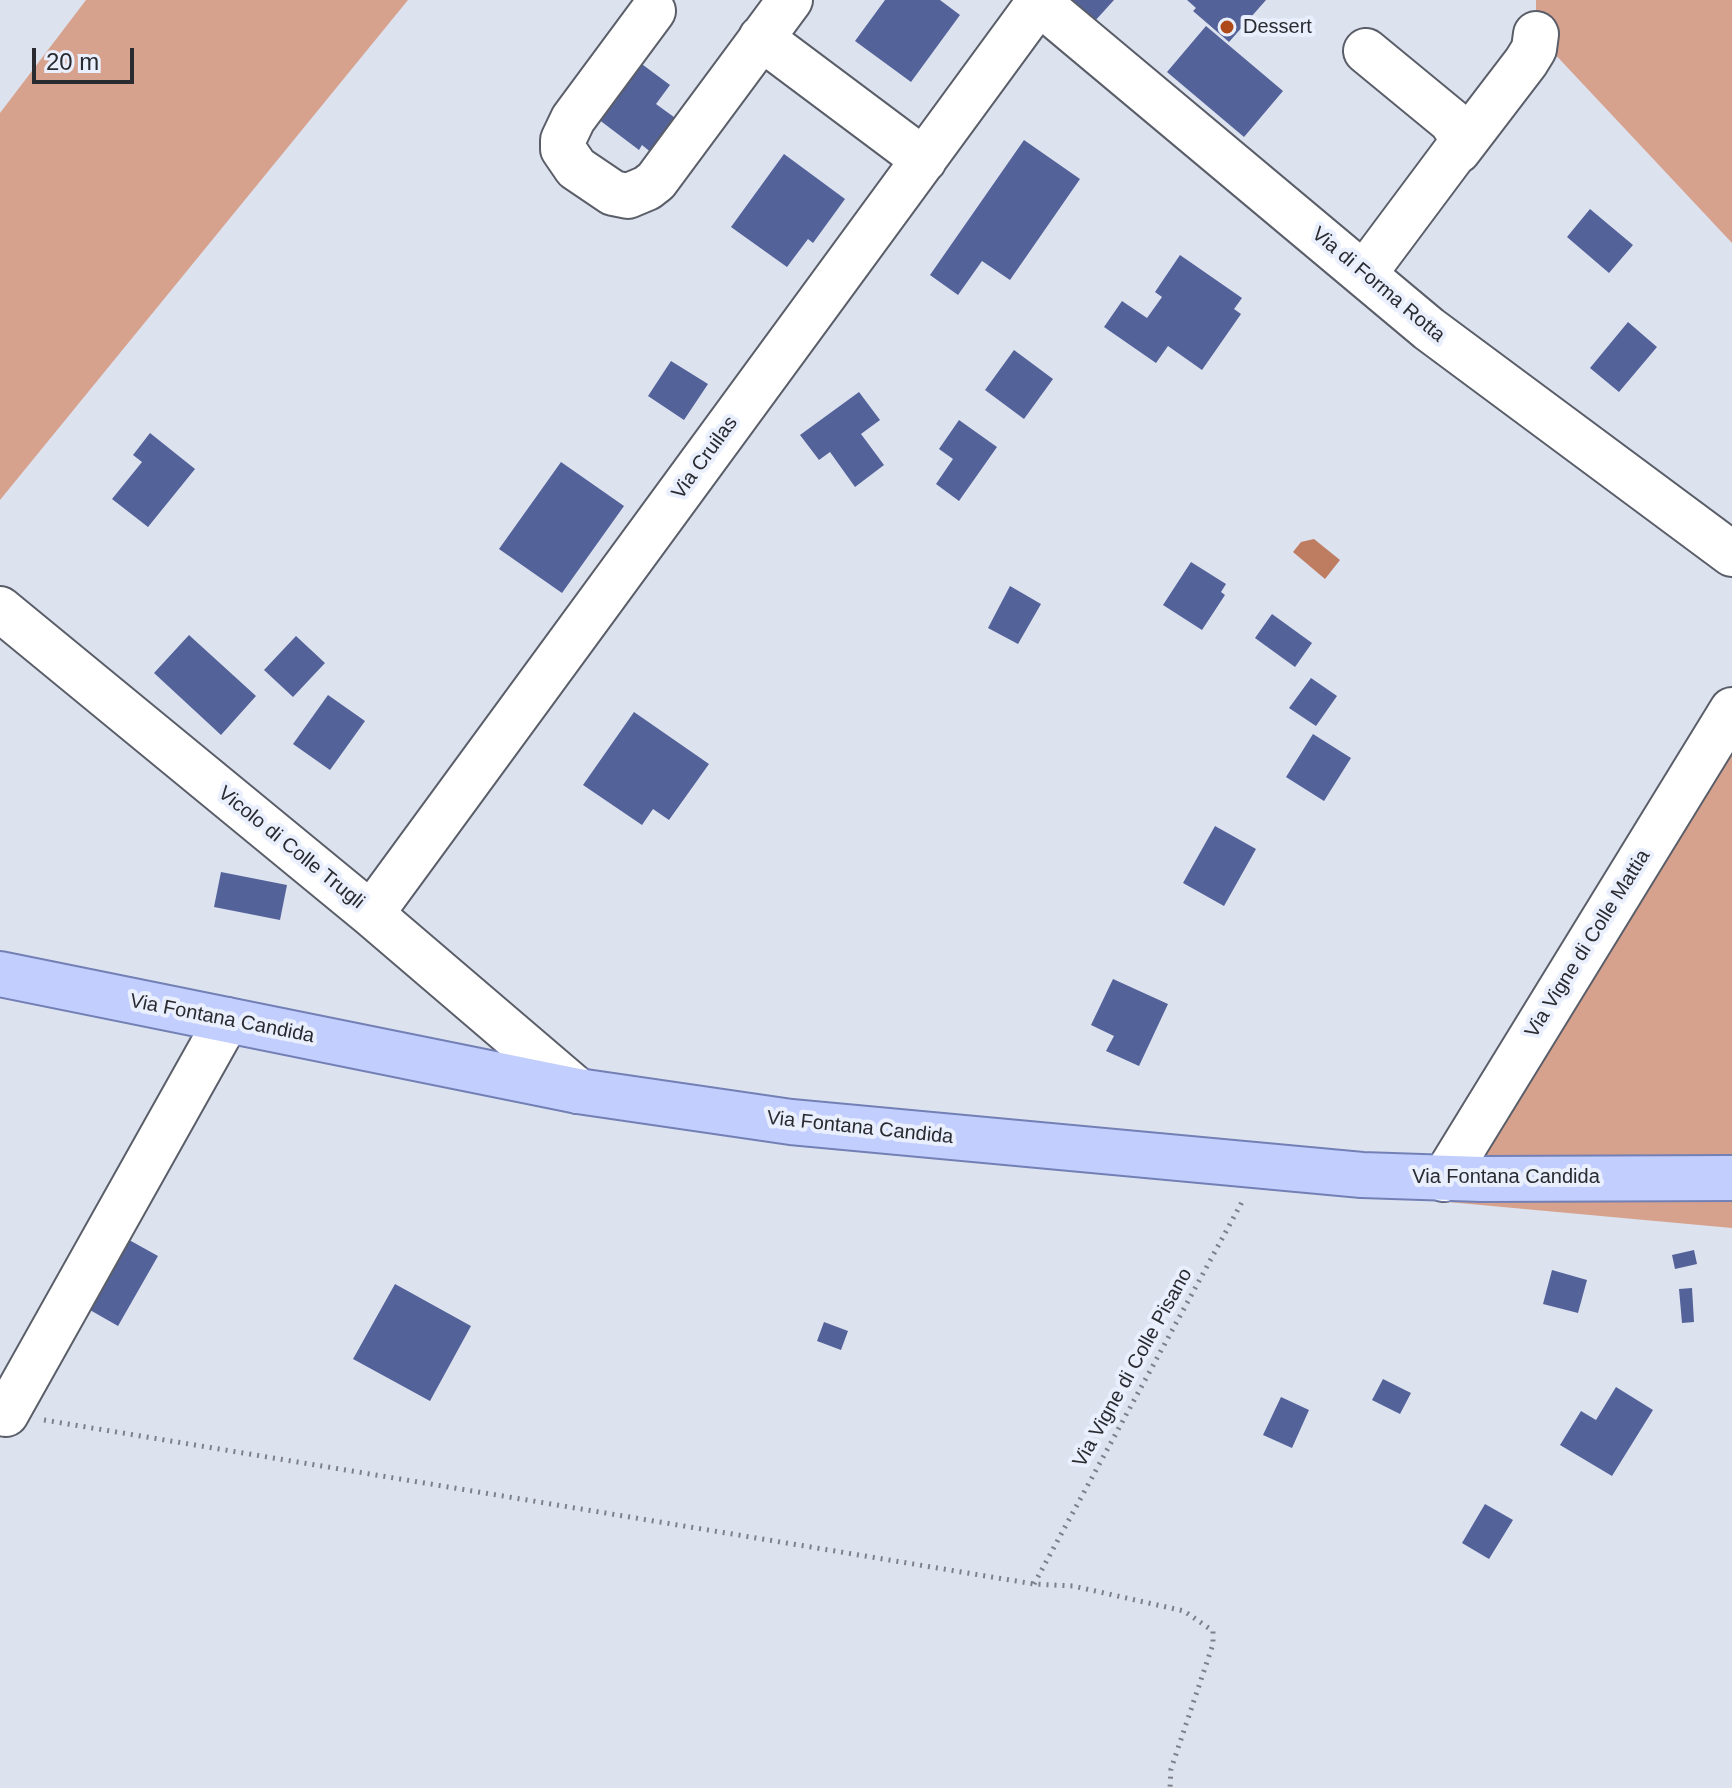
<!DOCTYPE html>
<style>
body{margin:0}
#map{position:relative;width:1732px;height:1788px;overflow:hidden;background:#dde2ef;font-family:Arial,sans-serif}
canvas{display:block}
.scale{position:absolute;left:32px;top:48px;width:102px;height:36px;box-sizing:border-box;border:4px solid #292b30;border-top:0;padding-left:10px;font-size:24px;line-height:28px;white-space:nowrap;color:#292b30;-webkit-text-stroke:6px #eaeffd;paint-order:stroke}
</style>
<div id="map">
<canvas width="1732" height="1788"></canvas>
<div class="scale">20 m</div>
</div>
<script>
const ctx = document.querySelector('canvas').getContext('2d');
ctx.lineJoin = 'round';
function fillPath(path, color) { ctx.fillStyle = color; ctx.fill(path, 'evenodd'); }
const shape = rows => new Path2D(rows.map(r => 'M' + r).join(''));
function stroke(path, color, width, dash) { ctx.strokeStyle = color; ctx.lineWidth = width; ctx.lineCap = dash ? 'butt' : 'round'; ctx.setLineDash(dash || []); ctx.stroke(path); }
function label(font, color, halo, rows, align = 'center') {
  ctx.font = font + ' Arial,sans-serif'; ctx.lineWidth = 8; ctx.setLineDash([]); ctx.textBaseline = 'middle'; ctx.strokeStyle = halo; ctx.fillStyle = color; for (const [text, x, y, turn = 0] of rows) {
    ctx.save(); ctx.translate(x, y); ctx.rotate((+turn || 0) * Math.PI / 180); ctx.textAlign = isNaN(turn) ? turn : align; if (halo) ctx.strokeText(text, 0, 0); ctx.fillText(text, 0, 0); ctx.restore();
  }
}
const green = shape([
 [86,0,408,0,0,500,0,113],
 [1536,0,1732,0,1732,243,1536,34],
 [1732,689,1732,1228,1426,1200]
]);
const water = shape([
 [1314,539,1340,560,1325,579,1293,552,1301,542]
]);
const building = shape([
 [885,0,940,0,960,15,911,82,855,41],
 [1070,0,1114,0,1094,22],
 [1187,0,1266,0,1229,42,1193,11,1196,8],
 [1206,26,1283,91,1244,137,1167,72],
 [635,59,670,85,656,104,678,120,653,154,642,145,639,150,598,119],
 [1024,140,1080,179,1010,280,982,261,958,295,930,275],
 [784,154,845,199,813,243,808,239,787,267,731,227],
 [1590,209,1633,245,1609,273,1567,237],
 [1180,255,1242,298,1234,309,1241,314,1202,370,1168,346,1156,363,1104,327,1122,301,1147,318,1162,297,1155,292],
 [1628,322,1657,347,1619,392,1590,368],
 [1014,350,1053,379,1024,419,985,390],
 [671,361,708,384,684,420,648,396],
 [859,392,880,420,861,434,884,465,855,487,830,452,819,460,800,435],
 [959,420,997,447,959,501,936,484,953,459,939,449],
 [150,433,195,469,148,527,112,499,142,462,133,455],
 [561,462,624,506,562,593,499,549],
 [1191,562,1226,584,1221,592,1225,595,1202,630,1163,605],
 [1010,586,1041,604,1018,644,988,628],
 [1272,614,1312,643,1295,667,1255,638],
 [189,635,256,696,221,735,154,673],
 [296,636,325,663,293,697,264,670],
 [1311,678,1337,696,1316,726,1289,708],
 [328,695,365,721,330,770,293,744],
 [634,712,709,764,669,820,653,809,642,825,583,785],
 [1313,734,1351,758,1324,801,1286,777],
 [1215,826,1256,849,1224,906,1183,883],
 [221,872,287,885,280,920,214,907],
 [1113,979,1168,1004,1139,1066,1106,1051,1114,1036,1091,1025],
 [122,1236,158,1256,118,1326,83,1306],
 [1694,1250,1697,1264,1675,1269,1672,1255],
 [1552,1270,1587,1280,1578,1313,1543,1304],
 [395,1284,471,1326,430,1401,353,1359],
 [1692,1288,1694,1322,1682,1323,1679,1289],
 [824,1322,848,1331,841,1350,817,1341],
 [1383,1379,1411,1393,1400,1414,1372,1400],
 [1616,1387,1653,1410,1612,1476,1560,1445,1581,1411,1596,1420],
 [1281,1397,1309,1410,1292,1448,1263,1435],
 [1485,1504,1513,1520,1489,1559,1462,1543]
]);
const path = shape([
 [44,1420,1034,1584,1073,1586,1184,1611,1213,1631,1213,1644,1171,1769,1170,1788],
 [1034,1584,1242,1202]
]);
const minor = shape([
 [1036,0,1429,329,1732,554],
 [653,11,573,119,563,140,563,149,576,168,613,193,628,196,647,188,656,181,790,0],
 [761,38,924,160],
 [1458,151,1526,62,1534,49,1536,34],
 [1364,274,1461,144,1461,136,1451,121,1366,51],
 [0,609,371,914,578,1091],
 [371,914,1039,2],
 [1444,1179,1732,710],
 [6,1414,227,1020]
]);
const major = shape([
 [0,974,578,1091,791,1122,1362,1175,1482,1179,1732,1178]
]);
const markers = [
 [1227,27,8,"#ae4a19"]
];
const poiNames = [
 ["Dessert",1243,27]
];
const streetNames = [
 ["Via di Forma Rotta",1378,285,40],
 ["Via Cruilas",705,458,-54],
 ["Vicolo di Colle Trugli",291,848,39],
 ["Via Vigne di Colle Mattia",1588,944,-58],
 ["Via Fontana Candida",222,1019,11],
 ["Via Fontana Candida",860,1128,6],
 ["Via Fontana Candida",1506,1177],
 ["Via Vigne di Colle Pisano",1133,1368,-61]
];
fillPath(green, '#d6a28d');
fillPath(water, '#be7c61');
fillPath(building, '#54629a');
stroke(minor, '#5a5e69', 48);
stroke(major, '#7280b5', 48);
stroke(path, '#7d8089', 5, [2, 6]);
stroke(minor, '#fff', 44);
stroke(major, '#c2cefe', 44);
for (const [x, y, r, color] of markers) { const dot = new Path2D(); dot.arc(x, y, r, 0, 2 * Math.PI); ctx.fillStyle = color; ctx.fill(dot); stroke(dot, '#eaeffd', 3); }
label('20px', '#292b30', '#eaeffd', poiNames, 'left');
label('20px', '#292b30', '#eaeffd', streetNames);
</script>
